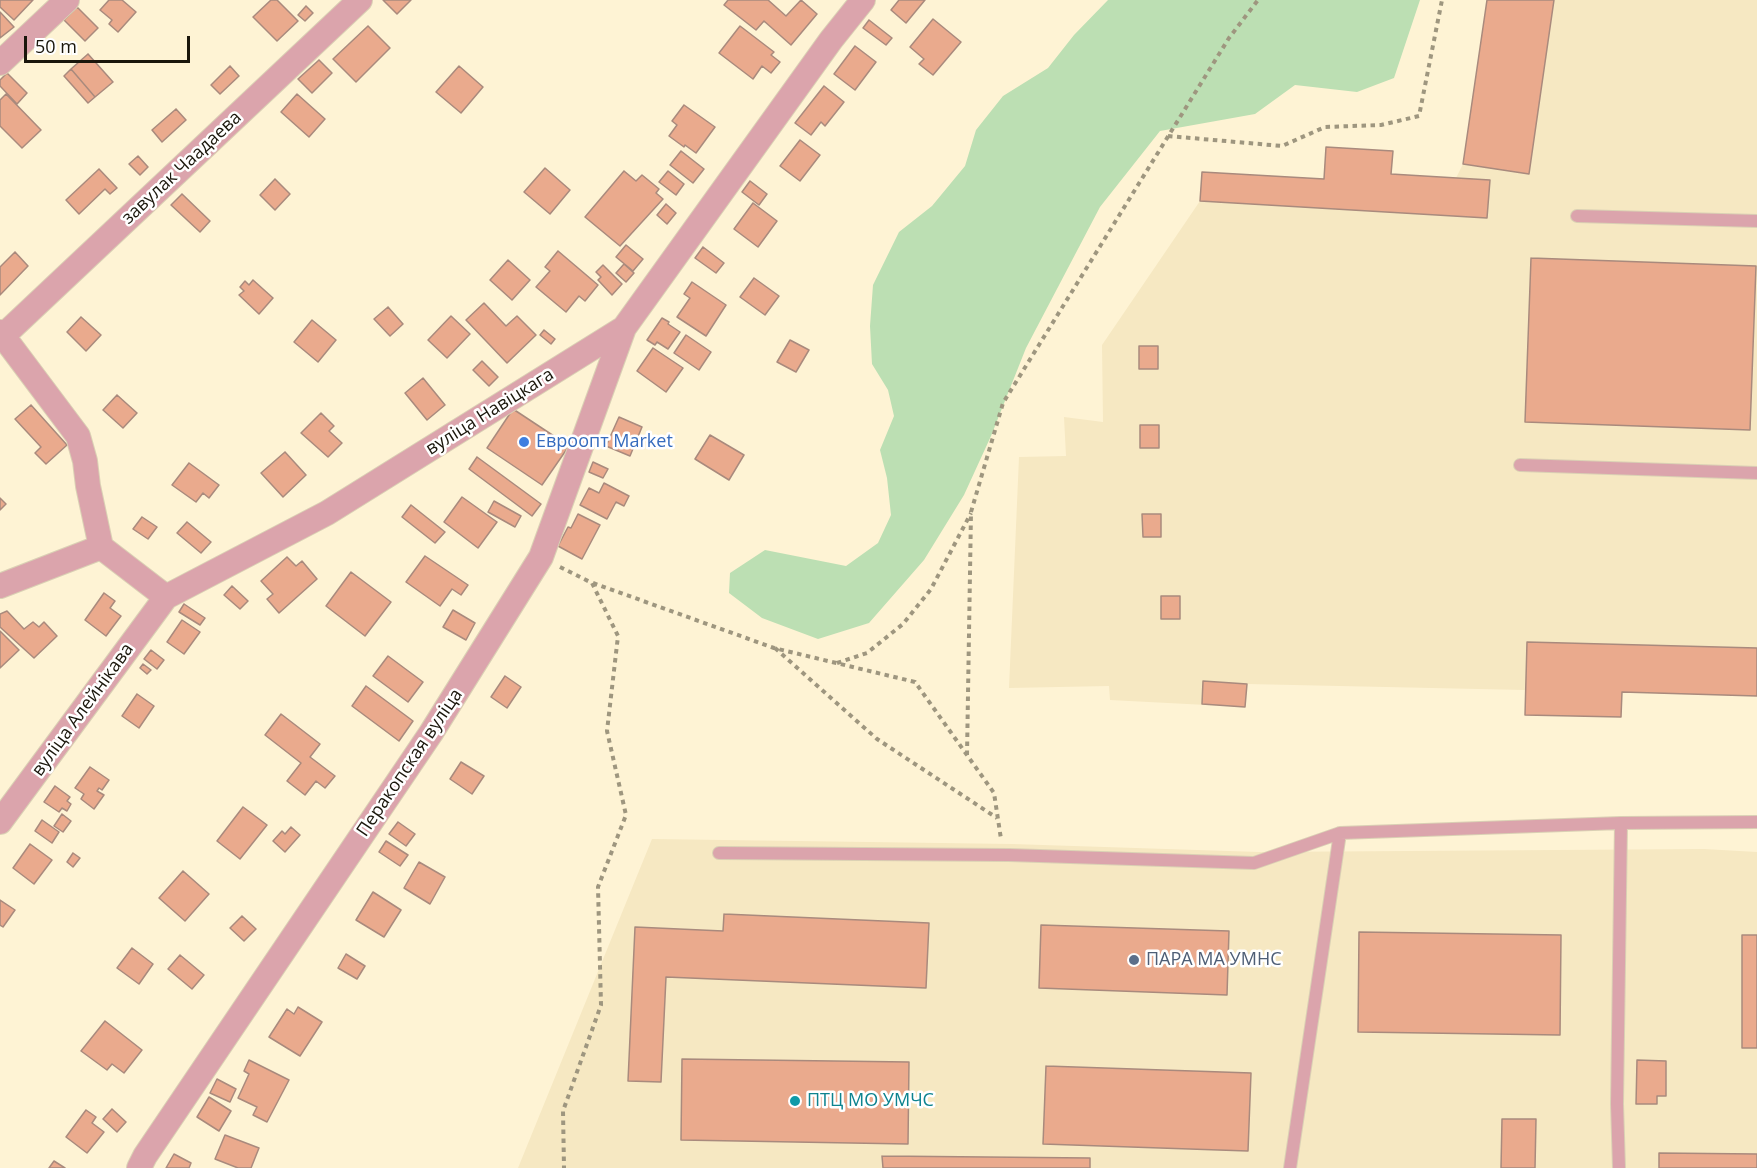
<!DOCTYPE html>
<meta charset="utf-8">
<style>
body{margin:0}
#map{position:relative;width:1757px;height:1168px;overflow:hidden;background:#fef3d4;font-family:"Open Sans",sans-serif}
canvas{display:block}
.scale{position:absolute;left:24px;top:36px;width:166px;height:27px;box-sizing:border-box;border:3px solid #1a160b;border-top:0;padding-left:8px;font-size:18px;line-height:21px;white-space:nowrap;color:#1a160b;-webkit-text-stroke:4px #fff;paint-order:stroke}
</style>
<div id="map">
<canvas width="1757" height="1168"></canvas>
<div class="scale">50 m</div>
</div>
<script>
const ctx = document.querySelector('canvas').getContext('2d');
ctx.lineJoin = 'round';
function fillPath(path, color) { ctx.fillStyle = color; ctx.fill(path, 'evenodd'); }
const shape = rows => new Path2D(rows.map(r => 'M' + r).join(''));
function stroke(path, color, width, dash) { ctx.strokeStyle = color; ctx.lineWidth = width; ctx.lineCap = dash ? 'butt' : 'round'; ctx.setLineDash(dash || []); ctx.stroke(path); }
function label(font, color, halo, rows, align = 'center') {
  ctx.font = font + ' "Open Sans",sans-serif'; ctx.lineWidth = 5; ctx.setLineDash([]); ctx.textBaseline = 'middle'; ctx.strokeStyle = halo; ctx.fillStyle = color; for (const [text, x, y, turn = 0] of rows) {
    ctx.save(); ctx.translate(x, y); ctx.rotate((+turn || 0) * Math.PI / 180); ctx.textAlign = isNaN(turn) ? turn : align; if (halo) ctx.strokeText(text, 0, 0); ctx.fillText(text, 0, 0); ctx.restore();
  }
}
const built = shape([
 [1487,0,1757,0,1757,696,1622,692,1621,717,1525,715,1525,690,1247,684,1245,707,1110,700,1109,686,1009,688,1019,457,1066,456,1064,417,1103,422,1102,345,1200,201,1202,172,1324,179,1326,147,1393,151,1392,174,1456,178,1463,164],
 [652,839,1012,844,1259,852,1704,849,1757,852,1757,1168,518,1168]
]);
const green = shape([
 [1108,0,1420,0,1394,78,1357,92,1295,85,1255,114,1160,131,1100,207,1026,348,991,436,964,495,924,560,869,623,818,639,762,618,729,593,730,573,765,550,846,566,878,543,891,515,887,478,880,450,894,416,888,390,872,364,870,326,873,285,899,232,932,206,965,166,976,130,1003,96,1048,68,1074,35]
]);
const building = shape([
 [0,0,33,0,14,20,0,7,0,0],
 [109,0,122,0,136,12,118,32,109,24,112,20,100,10,109,0],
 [271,0,277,0,298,21,277,41,253,17,271,0],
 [383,0,411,0,397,14,383,0],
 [728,0,768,0,786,16,801,0,817,14,791,45,764,21,756,30,724,5,728,0],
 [899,0,925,0,906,23,891,10,899,0],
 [1487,0,1554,0,1529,174,1463,164,1487,0],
 [306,6,313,13,305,21,298,15,306,6],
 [77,7,98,28,85,41,64,20,77,7],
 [0,12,14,27,0,38,0,12],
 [933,19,961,42,933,75,919,64,924,59,910,47,933,19],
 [869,20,892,38,886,45,863,28,869,20],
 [368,26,390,48,356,82,333,59,368,26],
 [740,26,774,52,771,55,780,62,771,73,762,66,753,79,719,53,740,26],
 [855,46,876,62,855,90,834,74,855,46],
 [88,54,113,82,95,97,71,69,88,54],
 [319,60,332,73,312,93,298,79,319,60],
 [230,66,239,76,220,94,211,85,230,66],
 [459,66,483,87,461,113,436,92,459,66],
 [71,69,95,97,88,103,64,76,71,69],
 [7,73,27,93,17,104,0,86,0,80,7,73],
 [824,86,844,102,825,126,821,122,811,135,795,123,824,86],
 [6,94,41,130,22,148,0,126,0,100,6,94],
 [297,94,325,119,309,137,281,112,297,94],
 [684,105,715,127,696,153,685,145,684,147,669,136,677,125,672,121,684,105],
 [176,109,186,120,162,142,152,130,176,109],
 [800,140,820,155,800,181,780,166,800,140],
 [1326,147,1393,151,1391,174,1490,180,1487,218,1200,201,1202,172,1324,179,1326,147],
 [681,151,704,169,693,183,670,165,681,151],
 [138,156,148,167,140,175,129,164,138,156],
 [545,168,570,190,550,214,524,192,545,168],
 [99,169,117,188,110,194,105,189,79,214,66,200,99,169],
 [624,171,636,181,642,175,659,189,656,193,663,199,620,246,585,217,624,171],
 [668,171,684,184,676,195,659,182,668,171],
 [275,179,290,194,275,210,260,195,275,179],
 [750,181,767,194,759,205,742,192,750,181],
 [182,194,210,221,200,232,171,205,182,194],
 [753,203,777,221,758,247,734,229,753,203],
 [666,204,676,213,667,224,657,215,666,204],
 [626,245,643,259,633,271,616,257,626,245],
 [703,247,724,263,716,273,695,258,703,247],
 [558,251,598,285,585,301,579,296,566,312,536,287,550,271,545,267,558,251],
 [15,252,28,266,0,295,0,267,15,252],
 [1531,258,1756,266,1750,430,1525,422,1531,258],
 [508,260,530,280,512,300,490,280,508,260],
 [624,264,634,273,626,282,616,273,624,264],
 [603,265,622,284,612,295,598,280,601,277,596,272,603,265],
 [754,278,779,296,765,315,740,297,754,278],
 [253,280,273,298,259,314,239,295,244,291,240,287,245,281,249,285,253,280],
 [692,282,726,305,706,336,677,317,690,298,684,294,692,282],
 [484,303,506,326,517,316,536,335,507,363,466,320,484,303],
 [388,307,403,324,390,336,374,319,388,307],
 [451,316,470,334,447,358,428,340,451,316],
 [81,317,101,335,86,351,67,332,81,317],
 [662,318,669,322,668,324,680,332,668,349,657,342,655,345,647,340,662,318],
 [312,320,336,340,318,362,294,342,312,320],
 [544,330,555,339,551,344,540,335,544,330],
 [686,335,711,352,699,370,674,353,686,335],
 [790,340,809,350,796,372,777,362,790,340],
 [1139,346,1158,346,1158,369,1139,369,1139,346],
 [653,348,683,368,666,392,637,371,653,348],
 [482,361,498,377,489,386,473,370,482,361],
 [423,378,445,405,427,420,405,393,423,378],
 [117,395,137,413,123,428,103,410,117,395],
 [31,405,67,445,46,464,35,453,41,447,15,419,31,405],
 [513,409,569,446,542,485,487,448,513,409],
 [321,413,334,426,329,431,342,443,328,457,301,433,321,413],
 [619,417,642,427,630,456,606,446,619,417],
 [1140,425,1159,425,1159,448,1140,448,1140,425],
 [710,435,744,455,729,480,695,459,710,435],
 [285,452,306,475,283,497,261,473,285,452],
 [477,457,541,504,532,516,469,469,477,457],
 [593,462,608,469,603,478,589,472,593,462],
 [189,463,219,485,209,498,203,493,196,502,172,485,189,463],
 [604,483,629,496,624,506,616,502,607,519,580,505,589,488,599,493,604,483],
 [462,497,497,522,478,548,444,522,462,497],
 [0,498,6,504,0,510,0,498],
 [494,501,521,516,515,527,488,512,494,501],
 [411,505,445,532,435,543,402,517,411,505],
 [578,514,600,525,582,559,558,546,568,527,571,528,578,514],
 [1142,514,1161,514,1161,537,1143,537,1142,514],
 [142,517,157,527,148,539,133,529,142,517],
 [187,522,211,542,201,553,177,533,187,522],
 [425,556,468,585,461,595,452,589,440,606,406,582,425,556],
 [287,557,296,566,302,561,317,579,279,613,267,599,273,594,261,581,287,557],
 [351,572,391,602,365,636,326,606,351,572],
 [232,586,248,601,240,609,224,595,232,586],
 [104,593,115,601,110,608,121,616,106,636,85,620,104,593],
 [1161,596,1180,596,1180,619,1161,619,1161,596],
 [184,604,205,618,200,625,179,612,184,604],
 [453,610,475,623,466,640,443,627,453,610],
 [7,611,24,629,33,622,39,627,44,622,57,636,34,658,0,627,0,614,7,611],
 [182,620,200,632,184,654,167,642,182,620],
 [0,631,19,650,0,668,0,631],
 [1527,642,1757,648,1757,696,1622,692,1621,717,1525,715,1527,642],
 [151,650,164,660,157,669,144,659,151,650],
 [388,656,423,682,408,702,373,676,388,656],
 [143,664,151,670,147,674,140,668,143,664],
 [505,676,521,687,507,708,491,697,505,676],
 [1203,681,1247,684,1245,707,1202,704,1203,681],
 [366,686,413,721,399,741,352,706,366,686],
 [137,694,154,706,139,728,122,716,137,694],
 [281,714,320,744,310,757,335,776,325,788,316,781,305,795,287,781,301,763,265,735,281,714],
 [461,762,484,776,472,794,450,779,461,762],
 [90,767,109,780,102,790,99,788,97,791,104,795,94,809,81,799,84,794,75,788,90,767],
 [55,786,70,797,67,801,71,804,67,811,62,808,59,812,44,802,55,786],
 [243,807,267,825,240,859,217,841,243,807],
 [62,814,71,821,63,832,54,826,62,814],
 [42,820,59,832,52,843,35,831,42,820],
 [398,822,415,834,406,846,389,834,398,822],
 [291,827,300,835,285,852,273,841,282,831,285,834,291,827],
 [386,841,408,855,400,866,379,852,386,841],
 [30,844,52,860,34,884,13,868,30,844],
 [73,853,80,858,73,867,67,862,73,853],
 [419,862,445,877,430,904,404,888,419,862],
 [183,871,209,894,185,921,159,898,183,871],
 [373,892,401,910,384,937,356,920,373,892],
 [0,900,15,910,3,927,0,925,0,900],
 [724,914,929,923,926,988,666,977,661,1082,628,1081,635,927,723,931,724,914],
 [242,916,256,929,244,941,230,928,242,916],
 [1041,925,1229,931,1227,995,1039,988,1041,925],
 [1359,932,1561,935,1560,1035,1358,1032,1359,932],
 [1742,935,1757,935,1757,1048,1742,1048,1742,935],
 [132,948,153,964,139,984,117,968,132,948],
 [346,954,365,966,357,979,338,968,346,954],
 [180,955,204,975,192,989,168,969,180,955],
 [298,1007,322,1022,300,1056,269,1037,287,1009,294,1014,298,1007],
 [105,1021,142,1050,124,1073,112,1064,107,1070,81,1051,105,1021],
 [682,1059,909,1062,908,1144,681,1140,682,1059],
 [249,1060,289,1080,267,1122,253,1115,257,1107,238,1098,249,1074,244,1071,249,1060],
 [1637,1060,1666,1061,1666,1096,1657,1096,1657,1104,1636,1104,1637,1060],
 [1046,1066,1251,1073,1248,1151,1043,1144,1046,1066],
 [217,1079,236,1089,230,1102,210,1093,217,1079],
 [209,1097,231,1111,219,1131,197,1117,209,1097],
 [112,1109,126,1122,117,1132,103,1119,112,1109],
 [86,1110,96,1117,92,1123,104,1132,87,1153,66,1137,86,1110],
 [1502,1119,1536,1119,1535,1168,1501,1168,1502,1119],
 [225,1135,259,1148,251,1168,238,1168,215,1159,225,1135],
 [1659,1153,1757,1154,1757,1168,1659,1168,1659,1153],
 [174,1154,191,1163,189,1168,166,1168,174,1154],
 [882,1156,1090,1158,1090,1168,883,1168,882,1156],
 [54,1161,65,1168,49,1168,54,1161]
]);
const path = shape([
 [1168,136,1282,146,1325,127,1381,125,1419,116,1442,0],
 [560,567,592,583,618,636,607,731,626,815,598,887,601,1005,563,1111,564,1168],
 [593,583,774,648,915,682,994,793,1001,839],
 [775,648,877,739,997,818],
 [837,663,867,653,903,624,931,589,971,513],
 [967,755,971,512,1003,403,1229,38,1258,0]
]);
const service = shape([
 [1577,216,1757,221],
 [1520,465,1757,473],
 [719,853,1009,855,1254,863,1340,833,1621,823,1757,822],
 [1290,1168,1340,833],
 [1619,1168,1617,1104,1621,823]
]);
const minor = shape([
 [0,63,67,0],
 [0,332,78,436,85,461,88,486,101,547],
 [4,335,360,0],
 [0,586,101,547,166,597,327,513,624,328,831,40,863,0],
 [0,822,166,597],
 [139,1168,145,1156,431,733,541,557,624,328]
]);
const markers = [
 [524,442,6,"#3f7fe0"],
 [1134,960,6,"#5c6f8a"],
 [795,1101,6,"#0f9aa8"]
];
const streetNames = [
 ["завулак Чаадаева",182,168,-43],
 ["вуліца Навіцкага",490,412,-32],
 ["вуліца Алейнікава",83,710,-54],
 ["Перакопская вуліца",410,763,-56]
];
const shopNames = [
 ["Евроопт Market",536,442]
];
const serviceNames = [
 ["ПАРА МА УМНС",1146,960]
];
const cultureNames = [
 ["ПТЦ МО УМЧС",807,1101]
];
fillPath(built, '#f6e8c2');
fillPath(green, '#bcdfb3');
fillPath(building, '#eaaa8d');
stroke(building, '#a98a7d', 1.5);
stroke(service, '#dad0b4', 14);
stroke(minor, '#dad0b4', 26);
stroke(path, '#9e967f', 4, [4.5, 4.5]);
stroke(service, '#dba4ac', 12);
stroke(minor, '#dba4ac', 24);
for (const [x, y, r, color] of markers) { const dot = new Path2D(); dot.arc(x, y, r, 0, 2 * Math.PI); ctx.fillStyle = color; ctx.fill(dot); stroke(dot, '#fff', 2); }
label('18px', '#1a160b', '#fff', streetNames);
label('18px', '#366cbe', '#fff', shopNames, 'left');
label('18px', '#4e5e75', '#fff', serviceNames, 'left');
label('18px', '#0d838f', '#fff', cultureNames, 'left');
</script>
